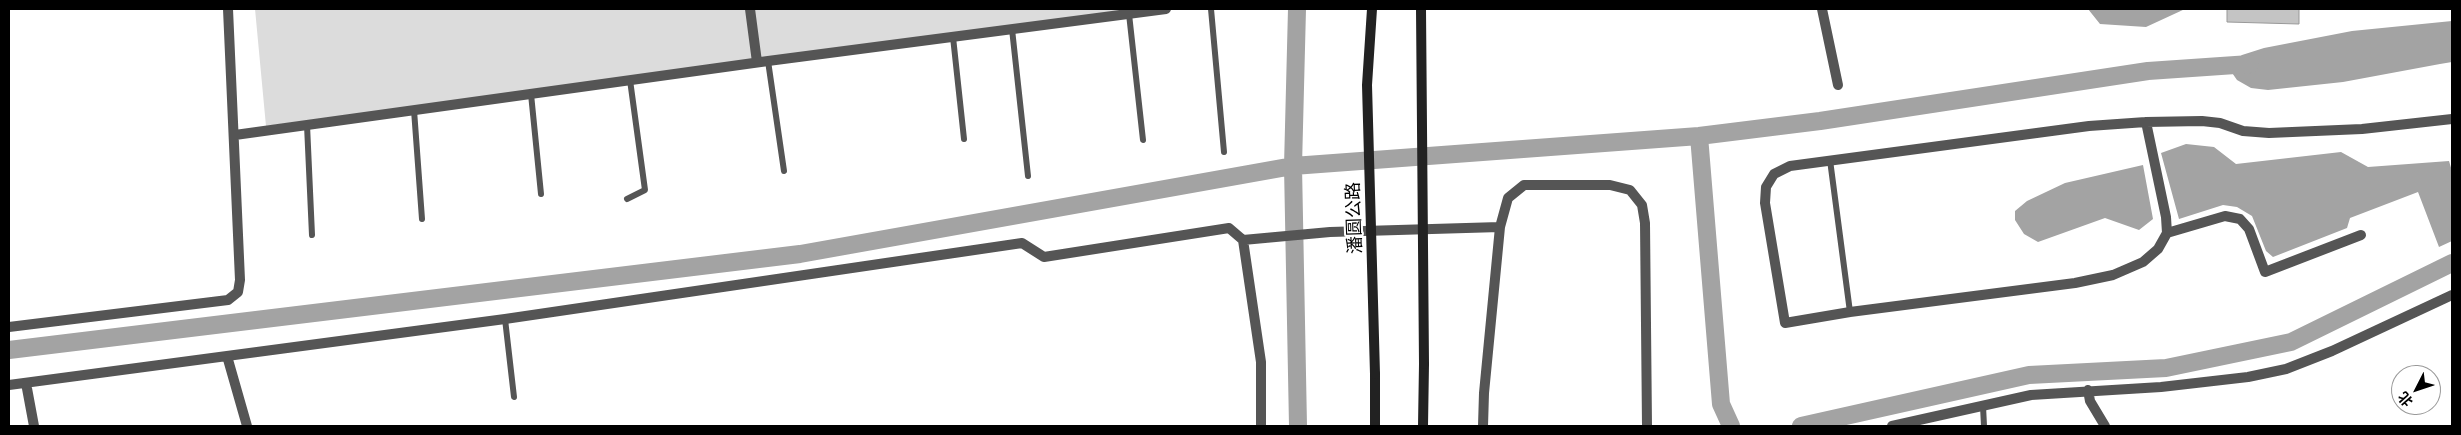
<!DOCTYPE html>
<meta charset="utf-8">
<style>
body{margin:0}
#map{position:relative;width:2461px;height:435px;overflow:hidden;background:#fff;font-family:Helvetica,"Noto Sans SC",sans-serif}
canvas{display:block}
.frame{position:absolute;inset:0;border:10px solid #000;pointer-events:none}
.north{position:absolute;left:2391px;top:365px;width:50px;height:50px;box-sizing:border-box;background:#fff;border:1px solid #999;border-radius:50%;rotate:229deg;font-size:14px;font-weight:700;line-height:20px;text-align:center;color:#000}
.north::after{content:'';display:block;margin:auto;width:18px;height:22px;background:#000;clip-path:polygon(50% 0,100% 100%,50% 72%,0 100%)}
</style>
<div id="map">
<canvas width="2461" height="435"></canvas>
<div class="frame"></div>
<div class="north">北</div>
</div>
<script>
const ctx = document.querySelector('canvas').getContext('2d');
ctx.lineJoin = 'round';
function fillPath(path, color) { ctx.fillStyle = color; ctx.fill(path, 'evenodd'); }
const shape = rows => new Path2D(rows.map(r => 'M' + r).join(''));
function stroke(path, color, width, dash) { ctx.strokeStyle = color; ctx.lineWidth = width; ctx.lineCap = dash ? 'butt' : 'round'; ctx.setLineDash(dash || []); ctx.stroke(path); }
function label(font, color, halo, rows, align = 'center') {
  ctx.font = font + ' Helvetica,"Noto Sans SC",sans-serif'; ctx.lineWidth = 4; ctx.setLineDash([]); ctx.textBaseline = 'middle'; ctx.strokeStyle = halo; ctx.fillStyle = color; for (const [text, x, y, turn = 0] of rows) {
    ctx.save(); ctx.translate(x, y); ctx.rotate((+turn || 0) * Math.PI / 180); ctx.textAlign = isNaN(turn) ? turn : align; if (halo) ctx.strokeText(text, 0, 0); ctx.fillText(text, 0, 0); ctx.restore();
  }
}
const green = shape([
 [255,9,1143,9,266,126]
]);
const water = shape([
 [2088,9,2185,9,2146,27,2100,24],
 [2452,21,2452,62,2440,64,2343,82,2268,90,2251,88,2237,80,2228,67,2242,55,2264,48,2352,31],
 [2186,144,2214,147,2236,164,2341,152,2368,167,2449,161,2452,171,2452,241,2439,247,2418,192,2350,218,2347,228,2273,257,2266,251,2252,216,2237,207,2223,205,2179,219,2161,153],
 [2143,165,2153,219,2139,230,2105,218,2038,242,2024,234,2015,220,2015,211,2027,201,2065,183]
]);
const canal = shape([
 [1297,9,1293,166,1298,426],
 [1699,136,1721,404,1731,426],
 [9,350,800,254,1293,166,1699,136,1820,121,2148,71,2250,64],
 [1801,426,2029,375,2166,368,2291,342,2452,263]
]);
const building = shape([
 [2227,9,2299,9,2299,24,2227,22,2227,9]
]);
const lane = shape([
 [1211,9,1224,152],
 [1129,14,1143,140],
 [1012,29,1028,176],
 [953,37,964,139],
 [768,61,784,171],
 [531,94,541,194],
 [414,110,422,219],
 [307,125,312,235],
 [1830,160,1850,312],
 [627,199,645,190,630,80],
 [505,319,514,397],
 [1983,406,1984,426]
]);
const street = shape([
 [750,9,757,62],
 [1822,9,1838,85],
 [2146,122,2166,217,2167,233,2158,249,2143,262,2113,275,2075,283,1850,312,1785,323,1765,203,1766,187,1774,174,1790,166,2089,126,2146,122,2202,121,2220,123,2243,131,2269,133,2362,129,2452,119],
 [235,135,768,61,1166,9],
 [1500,227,1508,198,1524,185,1610,185,1630,190,1642,205,1645,223,1647,426],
 [2167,233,2225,216,2240,219,2249,229,2265,272,2361,235],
 [1243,240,1330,232,1500,227,1484,393,1483,426],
 [9,327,228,300,238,292,240,280,228,9],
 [227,356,247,426],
 [26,383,34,426],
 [9,385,505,319,1022,243,1044,257,1229,228,1243,240,1261,362,1261,426],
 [2088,390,2090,401,2105,426],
 [1892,426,2031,395,2161,387,2248,377,2286,369,2332,351,2452,295]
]);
const secondary = shape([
 [1375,374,1375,426],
 [1423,426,1424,364]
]);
const secondaryBridge = shape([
 [1372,9,1367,85,1375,374],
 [1421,9,1424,364]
]);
const streetNames = [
 ["潘圆公路",1355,218,-92]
];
fillPath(green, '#dcdcdc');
fillPath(water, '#a3a3a3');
stroke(canal, '#a3a3a3', 18);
fillPath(building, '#c4c4c4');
stroke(building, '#999', 1);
stroke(lane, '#555', 6);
stroke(street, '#555', 10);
stroke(secondary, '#222', 10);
stroke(secondaryBridge, '#222', 10);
label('18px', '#000', '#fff', streetNames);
</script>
